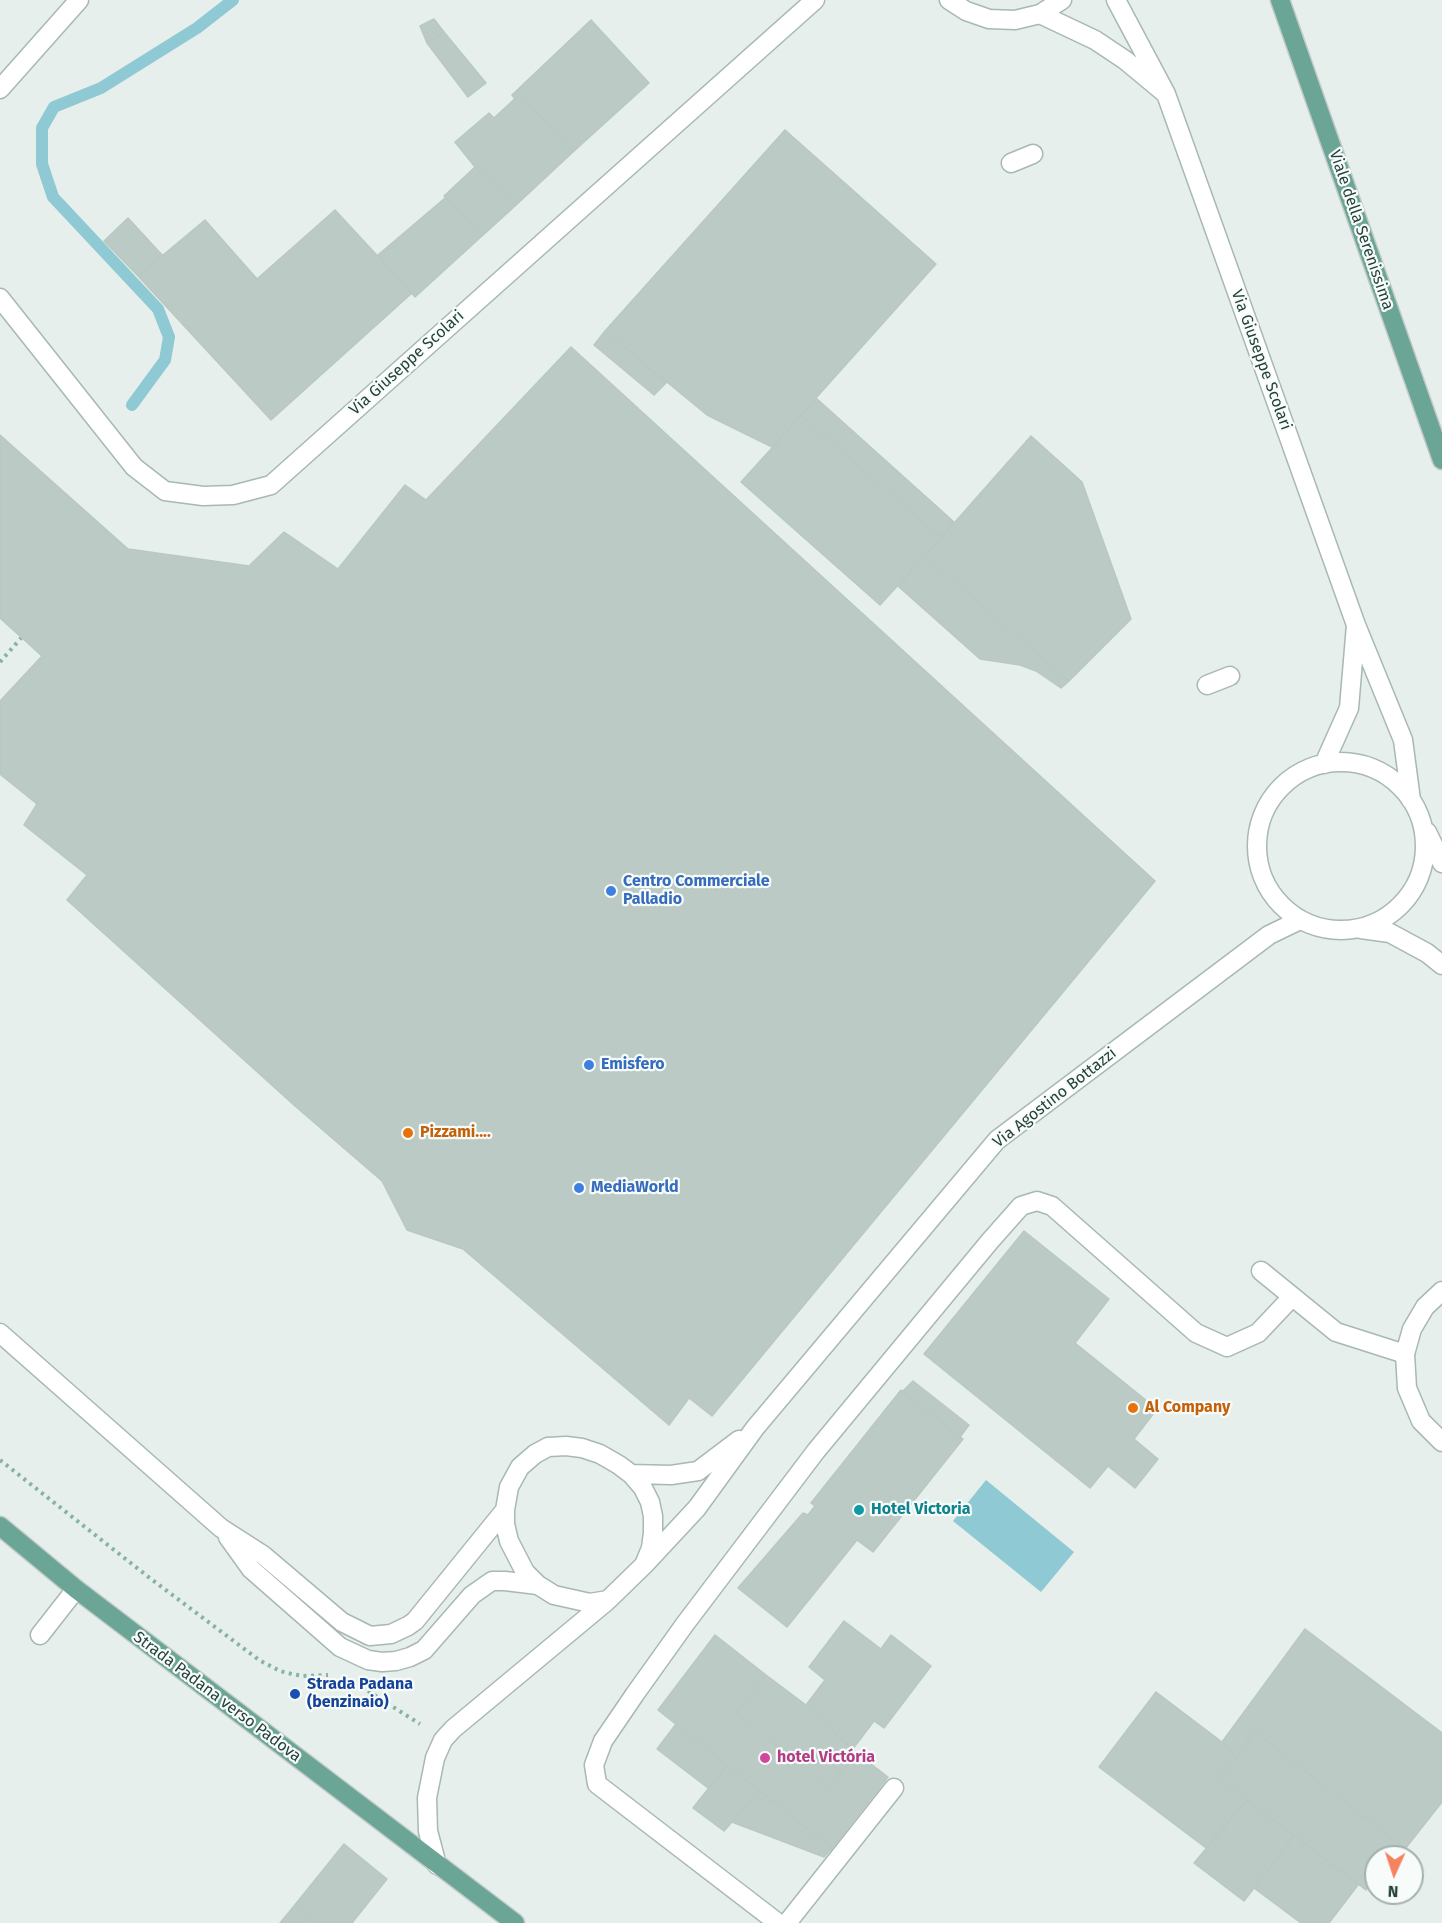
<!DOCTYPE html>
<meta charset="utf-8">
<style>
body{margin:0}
#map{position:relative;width:1442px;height:1923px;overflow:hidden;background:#e6efeb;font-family:"Fira Sans",sans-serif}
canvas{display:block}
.north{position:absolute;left:1364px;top:1845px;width:60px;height:60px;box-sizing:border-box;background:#f7fbf9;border:2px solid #a3b1ad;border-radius:50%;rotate:183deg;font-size:16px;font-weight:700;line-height:24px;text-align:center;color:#24423a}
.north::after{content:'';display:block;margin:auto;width:21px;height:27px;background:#f4845f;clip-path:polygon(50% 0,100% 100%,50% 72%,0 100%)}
</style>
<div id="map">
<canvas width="1442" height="1923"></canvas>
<div class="north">N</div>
</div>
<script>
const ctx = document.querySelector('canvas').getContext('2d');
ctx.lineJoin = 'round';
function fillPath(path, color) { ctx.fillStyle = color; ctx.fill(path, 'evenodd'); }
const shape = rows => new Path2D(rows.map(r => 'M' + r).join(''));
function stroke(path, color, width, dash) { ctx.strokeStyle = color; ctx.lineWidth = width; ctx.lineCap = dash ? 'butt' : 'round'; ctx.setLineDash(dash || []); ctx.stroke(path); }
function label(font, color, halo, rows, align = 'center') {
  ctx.font = font + ' "Fira Sans",sans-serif'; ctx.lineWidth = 4.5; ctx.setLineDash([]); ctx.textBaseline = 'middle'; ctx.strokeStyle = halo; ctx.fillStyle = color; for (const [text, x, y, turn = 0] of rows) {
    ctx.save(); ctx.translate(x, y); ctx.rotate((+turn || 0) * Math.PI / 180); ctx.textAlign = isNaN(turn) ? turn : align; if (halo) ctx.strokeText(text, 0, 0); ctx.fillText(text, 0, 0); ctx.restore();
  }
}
const water = shape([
 [986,1480,1074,1552,1041,1592,953,1521]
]);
const stream = shape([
 [132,405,165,360,169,337,158,309,53,197,42,164,42,128,54,107,101,88,197,28,233,0]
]);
const building = shape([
 [434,19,444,32,427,43,420,26,434,19],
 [591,20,649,83,573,152,520,94,515,99,512,95,591,20],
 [444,32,486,83,468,97,427,43,444,32],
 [520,94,573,152,515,206,475,167,455,142,489,113,494,118,520,94],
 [785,130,936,264,772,447,707,415,605,331,785,130],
 [475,167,515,206,482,236,444,196,475,167],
 [445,198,482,236,415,297,378,255,445,198],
 [335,210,412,293,271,420,138,276,205,220,257,279,335,210],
 [128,218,163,256,138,276,104,241,128,218],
 [605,331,666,383,654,395,594,345,605,331],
 [571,347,1155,881,712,1416,689,1398,669,1425,463,1249,407,1230,382,1181,295,1106,67,900,87,875,24,825,37,804,0,774,0,701,42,656,0,618,0,435,128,549,249,566,284,532,338,569,405,485,426,500,571,347],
 [816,398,954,522,941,538,801,416,816,398],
 [801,416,941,538,880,605,741,482,801,416],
 [1031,436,1082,482,1131,619,1069,681,925,556,1031,436],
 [925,556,1069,681,1061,688,1036,671,1020,665,980,659,898,586,925,556],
 [1024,1231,1109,1299,1075,1343,1157,1409,1134,1439,1158,1459,1135,1488,1108,1466,1090,1488,924,1354,1024,1231],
 [913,1381,969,1425,960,1437,903,1391,913,1381],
 [901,1390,963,1439,873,1552,857,1540,787,1627,738,1588,803,1513,808,1515,815,1506,811,1503,901,1390],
 [844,1621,881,1649,891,1635,931,1666,884,1728,874,1721,852,1750,806,1705,825,1680,809,1667,844,1621],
 [1305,1629,1442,1733,1442,1802,1405,1849,1254,1731,1237,1758,1222,1742,1305,1629],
 [715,1635,766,1675,736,1712,826,1787,858,1754,888,1777,832,1848,658,1710,715,1635],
 [766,1675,806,1705,858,1754,826,1787,736,1712,766,1675],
 [1156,1692,1222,1742,1237,1758,1219,1778,1247,1800,1206,1848,1099,1767,1156,1692],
 [676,1724,727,1765,708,1788,657,1749,676,1724],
 [1254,1731,1400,1845,1391,1857,1376,1857,1376,1877,1366,1890,1219,1778,1237,1758,1254,1731],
 [727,1765,759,1791,724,1831,693,1808,727,1765],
 [759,1791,832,1848,824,1857,732,1822,759,1791],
 [1247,1800,1294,1836,1244,1901,1194,1863,1247,1800],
 [1294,1836,1358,1885,1329,1923,1301,1923,1254,1888,1294,1836],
 [344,1844,387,1879,352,1923,315,1923,294,1906,344,1844],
 [294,1906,315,1923,280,1923,294,1906]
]);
const path = shape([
 [0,662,21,638],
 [0,1460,151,1579,259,1660,280,1671,292,1674,303,1676,328,1675],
 [368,1691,420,1724]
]);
const lane = shape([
 [1011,163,1033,154],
 [1207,685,1230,676],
 [1261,1271,1336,1332,1405,1354],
 [40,1635,76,1589],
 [778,1923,597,1784,594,1765,603,1741,635,1694,685,1624,816,1451,990,1241,1021,1206,1037,1201,1052,1206,1196,1333,1227,1347,1258,1333,1292,1297],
 [787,1923,894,1788]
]);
const street = shape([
 [949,0,966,11,989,19,1015,20,1040,14,1062,0],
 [1040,14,1095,40,1125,60,1166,94,1116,0],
 [0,89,79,0],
 [1166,94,1356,625],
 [0,298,134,467,165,491,203,496,233,495,271,485,815,0],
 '1257 846a84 84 0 1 1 168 0a84 84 0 1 1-168 0Z',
 [1324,764,1349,708,1356,625,1403,740,1411,800],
 [1427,832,1442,863],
 [1361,929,1390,933,1427,953,1442,965],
 [1442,1291,1425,1307,1412,1329,1405,1354,1407,1388,1421,1421,1442,1442],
 [0,1333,221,1528,263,1555,342,1622,370,1636,391,1634,408,1626,415,1621,505,1510],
 [566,1446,582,1448,600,1454,619,1465,631,1474,643,1488,650,1502,653,1516,653,1533,651,1548,644,1565,608,1600,590,1603,554,1595,538,1585,525,1572,509,1541,505,1524,505,1510,509,1487,520,1467,535,1454,548,1447,566,1446],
 [631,1474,671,1475,698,1471,739,1440],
 [228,1537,251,1569,340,1647,368,1660,382,1662,396,1661,410,1657,424,1650,472,1595,492,1581,505,1581,538,1585],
 [644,1565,697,1508,755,1428,997,1140,1269,935,1300,920],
 [437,1865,428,1831,427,1798,435,1758,443,1740,453,1729,607,1601]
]);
const primary = shape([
 [1280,0,1442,460],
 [0,1526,76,1589,515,1923]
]);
const markers = [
 [611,891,6,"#3f7fe0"],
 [589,1065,6,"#3f7fe0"],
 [408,1133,6,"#e8710a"],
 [579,1188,6,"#3f7fe0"],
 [1133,1408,6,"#e8710a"],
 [859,1510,6,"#0f9aa8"],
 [295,1694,6,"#1a4fb4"],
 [765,1758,6,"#d1479c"]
];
const streetNames = [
 ["Viale della Serenissima",1361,230,71],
 ["Via Giuseppe Scolari",1261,360,70],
 ["Via Giuseppe Scolari",407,363,-42],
 ["Via Agostino Bottazzi",1055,1098,-38],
 ["Strada Padana verso Padova",217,1697,37]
];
const shopNames = [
 ["Centro Commerciale",623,882],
 ["Palladio",623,900],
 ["Emisfero",601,1065],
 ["MediaWorld",591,1188]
];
const foodNames = [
 ["Pizzami....",420,1133],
 ["Al Company",1145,1408]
];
const cultureNames = [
 ["Hotel Victoria",871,1510]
];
const transitNames = [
 ["Strada Padana",307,1685],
 ["(benzinaio)",307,1703]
];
const hotelNames = [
 ["hotel Victória",777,1758]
];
fillPath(water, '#8ec9d4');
stroke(stream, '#8ec9d4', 12);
fillPath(building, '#bbcac4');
stroke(building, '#b8c9c2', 1.5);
stroke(lane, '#a8b8b2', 21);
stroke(street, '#a8b8b2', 21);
stroke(primary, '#c2cac8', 21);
stroke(path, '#86b3a5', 4, [3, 4.5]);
stroke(lane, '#fff', 18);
stroke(street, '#fff', 18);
stroke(primary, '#6aa596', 18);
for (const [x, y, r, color] of markers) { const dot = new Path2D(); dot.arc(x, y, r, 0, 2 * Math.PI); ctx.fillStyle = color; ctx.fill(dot); stroke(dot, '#f7fbf9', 2); }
label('16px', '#24423a', '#f7fbf9', streetNames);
label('bold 16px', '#366cbe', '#f7fbf9', shopNames, 'left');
label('bold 16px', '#c56008', '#f7fbf9', foodNames, 'left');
label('bold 16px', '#0d838f', '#f7fbf9', cultureNames, 'left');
label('bold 16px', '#164399', '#f7fbf9', transitNames, 'left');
label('bold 16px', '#b23c85', '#f7fbf9', hotelNames, 'left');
</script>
